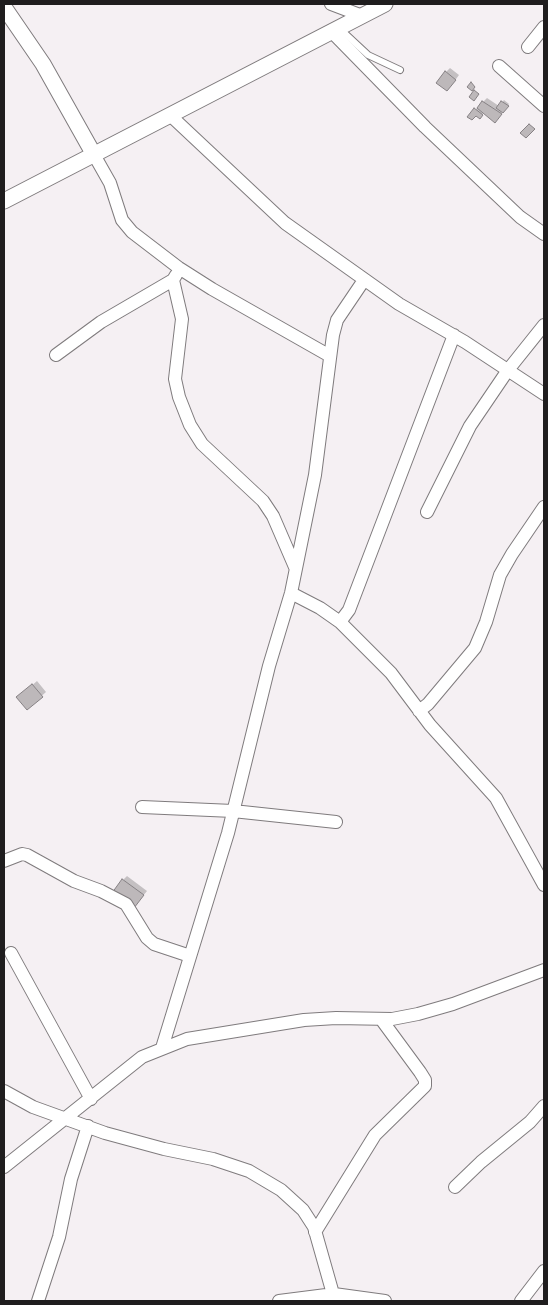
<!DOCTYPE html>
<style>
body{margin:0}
#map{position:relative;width:548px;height:1305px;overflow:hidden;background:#f5f0f3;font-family:"PT Sans",sans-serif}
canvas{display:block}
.frame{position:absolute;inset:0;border:5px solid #1f1d1e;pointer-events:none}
</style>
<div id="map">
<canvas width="548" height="1305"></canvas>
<div class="frame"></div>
</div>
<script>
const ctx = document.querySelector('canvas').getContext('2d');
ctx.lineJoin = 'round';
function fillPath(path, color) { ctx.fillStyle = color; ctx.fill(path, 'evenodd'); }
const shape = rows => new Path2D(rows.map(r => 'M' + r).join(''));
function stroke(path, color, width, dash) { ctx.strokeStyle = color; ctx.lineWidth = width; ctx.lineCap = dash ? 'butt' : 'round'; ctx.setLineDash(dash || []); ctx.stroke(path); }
const shadow = shape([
 [450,68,459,75,451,86,446,72],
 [487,98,499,106,504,100,509,104,498,117,484,112,480,117,476,114,469,116],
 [37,681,46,692,27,709,22,694],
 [127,876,147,891,138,902,123,880]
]);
const building = shape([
 [445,71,456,80,447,91,436,83,445,71],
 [471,82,475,87,472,91,467,87,471,82],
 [474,90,479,94,474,101,469,97,474,90],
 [482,101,502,114,495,123,477,108,482,101],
 [501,101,509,106,503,113,496,108,501,101],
 [474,108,483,115,480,119,476,116,472,120,467,117,474,108],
 [529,124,535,129,526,138,520,133,529,124],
 [32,684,43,697,27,710,16,697,32,684],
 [122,879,144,895,134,908,112,893,122,879]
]);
const service = shape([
 [339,28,368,55,400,70]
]);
const minor = shape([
 [331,4,360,15],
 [331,31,425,127,520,217,544,234],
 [528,47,544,27],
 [499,66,544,106],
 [171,116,285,223,399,304,465,342,544,394],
 [93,153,110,183,122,220,132,232,179,268,212,289,330,356],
 [173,280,182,319,175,379,179,397,190,425,202,444,263,501,273,516,295,567],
 [56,355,101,322,173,280,176,275],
 [427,512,470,426,508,370,544,325],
 [291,593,320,608,340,622,391,673,430,725,496,798,544,885],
 [340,622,349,610,454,335],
 [419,711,428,704,475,648,486,622,500,575,512,554,544,507],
 [142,807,233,811,336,822],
 [4,861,22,854,27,855,74,881,101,891,126,904,147,938,154,944,190,956],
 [11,953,91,1099],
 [162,1048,228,833,269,666,291,593,315,475,333,335,337,320,364,280],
 [4,1091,33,1107,105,1133,164,1149,213,1159,249,1171,281,1190,303,1210,314,1227,335,1301],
 [4,1167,142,1057,187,1039,304,1020,336,1018,392,1019,418,1014,453,1004,544,970],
 [455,1187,481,1162,530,1122,544,1106],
 [315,1232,375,1135,425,1086,425,1080,420,1072,381,1019],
 [38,1301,59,1237,71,1179,88,1126],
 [279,1301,334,1294,385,1301],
 [521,1301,544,1271]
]);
const tertiary = shape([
 [4,7,43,64,93,153],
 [4,201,385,4]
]);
fillPath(shadow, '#0003');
fillPath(building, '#bdb8ba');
stroke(building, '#868184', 1);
stroke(service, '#7f7b7d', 8);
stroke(minor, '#7f7b7d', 14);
stroke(tertiary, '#7f7b7d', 17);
stroke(service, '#fff', 6);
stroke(minor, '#fff', 12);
stroke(tertiary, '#fff', 15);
</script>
